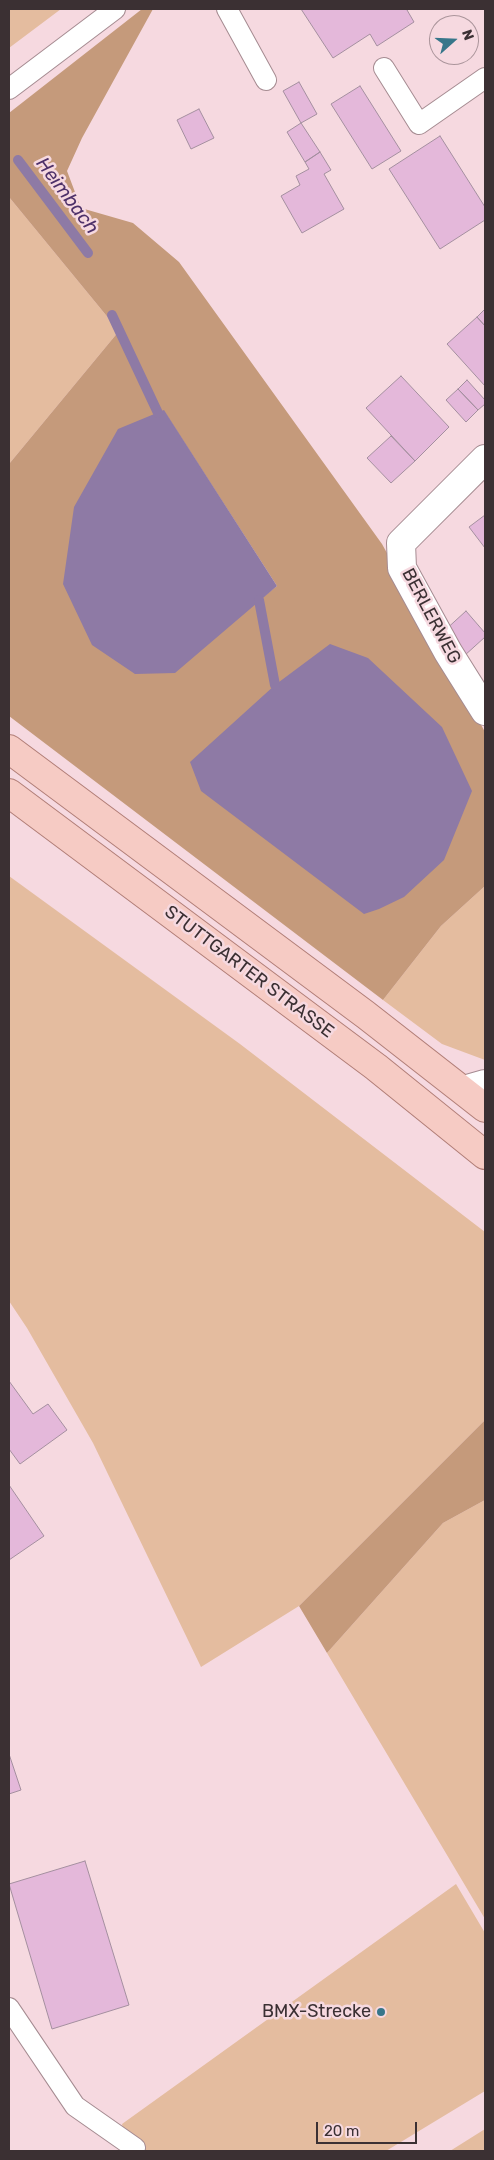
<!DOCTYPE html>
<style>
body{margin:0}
#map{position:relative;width:494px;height:2160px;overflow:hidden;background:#f6d9e0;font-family:Rubik,sans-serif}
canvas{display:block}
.frame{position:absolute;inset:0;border:10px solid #3b3033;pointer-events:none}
.north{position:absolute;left:429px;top:15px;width:50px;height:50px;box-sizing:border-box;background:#f6d9e0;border:1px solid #ab959b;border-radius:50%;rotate:70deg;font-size:14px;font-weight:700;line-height:20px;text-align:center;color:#3b3033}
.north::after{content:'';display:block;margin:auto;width:18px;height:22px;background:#37768a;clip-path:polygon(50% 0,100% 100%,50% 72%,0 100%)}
.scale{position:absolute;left:316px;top:2122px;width:101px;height:22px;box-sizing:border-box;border:2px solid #3b3033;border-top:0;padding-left:6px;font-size:15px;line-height:18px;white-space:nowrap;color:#3b3033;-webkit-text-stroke:4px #f6d9e0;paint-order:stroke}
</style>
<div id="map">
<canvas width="494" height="2160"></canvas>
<div class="frame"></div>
<div class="north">N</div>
<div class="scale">20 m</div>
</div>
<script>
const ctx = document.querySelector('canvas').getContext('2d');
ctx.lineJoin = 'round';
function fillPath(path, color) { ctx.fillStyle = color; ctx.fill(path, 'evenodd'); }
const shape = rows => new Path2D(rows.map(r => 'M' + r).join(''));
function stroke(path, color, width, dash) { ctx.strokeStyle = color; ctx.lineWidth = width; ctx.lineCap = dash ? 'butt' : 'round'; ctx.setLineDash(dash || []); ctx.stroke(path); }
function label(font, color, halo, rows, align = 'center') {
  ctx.font = font + ' Rubik,sans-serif'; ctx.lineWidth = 5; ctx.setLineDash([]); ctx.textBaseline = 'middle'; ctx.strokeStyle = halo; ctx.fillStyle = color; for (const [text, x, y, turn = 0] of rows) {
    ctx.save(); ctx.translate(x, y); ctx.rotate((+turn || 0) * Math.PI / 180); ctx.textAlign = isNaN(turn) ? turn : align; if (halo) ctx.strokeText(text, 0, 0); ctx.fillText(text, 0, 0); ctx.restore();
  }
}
const green = shape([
 [9,9,61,9,9,48],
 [9,197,119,331,9,464],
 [9,876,240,1044,485,1232,485,1420,299,1606,201,1667,93,1443,27,1328,9,1301],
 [485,886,485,1060,442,1044,383,1000,441,926],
 [485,1500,485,1919,327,1653,443,1523],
 [456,1884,485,1933,485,2091,386,2151,128,2151,122,2124],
 [485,2129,485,2151,450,2151]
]);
const forest = shape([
 [142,9,153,9,82,138,67,171,81,208,133,223,179,262,382,544,485,732,485,886,441,926,383,1000,9,716,9,464,119,331,9,197,9,113],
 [164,411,277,586,259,600],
 [485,1420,485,1500,443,1523,327,1653,299,1606]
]);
const water = shape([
 [164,410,277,586,175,673,135,674,92,645,63,584,74,507,118,429],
 [330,644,368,658,442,727,472,791,444,860,404,897,379,909,364,914,201,791,190,762,275,685]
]);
const stream = shape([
 [18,160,88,253],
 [112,315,158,413],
 [259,600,275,685]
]);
const building = shape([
 [301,9,410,9,407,10,414,22,377,46,370,34,333,58,301,9],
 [299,82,317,114,301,123,283,91,299,82],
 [360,86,401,151,372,169,331,104,360,86],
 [199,109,214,138,191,149,177,120,199,109],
 [301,123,320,152,305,162,287,132,301,123],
 [440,136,485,207,485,220,440,249,389,169,440,136],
 [320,152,331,170,324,174,344,209,302,233,281,196,300,185,296,176,309,169,305,162,320,152],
 [485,309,485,326,477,317,485,309],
 [477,317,485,326,485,386,447,344,477,317],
 [401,376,449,427,415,461,366,408,401,376],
 [467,380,485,400,485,404,478,410,458,389,467,380],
 [458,389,478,410,466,422,446,400,458,389],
 [391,436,415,461,391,483,367,458,391,436],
 [485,515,485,548,469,527,485,515],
 [466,611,485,633,485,637,464,656,443,632,466,611],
 [9,1381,33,1414,48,1404,67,1430,20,1464,9,1449,9,1381],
 [9,1485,44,1536,9,1560,9,1485],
 [9,1754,21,1790,9,1794,9,1754],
 [85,1861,129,2005,52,2029,9,1884,85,1861]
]);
const service = shape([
 [227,9,266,80],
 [384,68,419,124,485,78],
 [9,89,115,9],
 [9,2008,75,2106,135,2148]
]);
const minor = shape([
 [485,459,401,543,402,568,448,652,485,711],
 [464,1090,485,1084]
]);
const primary = shape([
 [9,749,366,1015,485,1108],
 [9,793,376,1067,485,1155]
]);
const markers = [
 [381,2012,5,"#37768a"]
];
const streetNames = [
 ["BERLERWEG",431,616,62],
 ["STUTTGARTER STRASSE",249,972,37]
];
const poiNames = [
 ["BMX-Strecke",371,2012]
];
const waterNames = [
 ["Heimbach",67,196,53]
];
fillPath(green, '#e4bc9f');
fillPath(forest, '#c59a7b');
fillPath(water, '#8e7aa5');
stroke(stream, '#8e7aa5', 10);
fillPath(building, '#e4b8da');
stroke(building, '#a48f9f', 1);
stroke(service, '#a58b91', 22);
stroke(minor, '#a58b91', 30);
stroke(primary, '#b17e77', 30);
stroke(service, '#fff', 20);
stroke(minor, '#fff', 28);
stroke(primary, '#f6cbc4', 28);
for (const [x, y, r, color] of markers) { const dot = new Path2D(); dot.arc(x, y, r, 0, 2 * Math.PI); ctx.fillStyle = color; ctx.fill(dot); stroke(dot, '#f6d9e0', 2); }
label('18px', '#3b3033', '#f6d9e0', streetNames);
label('18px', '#3b3033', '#f6d9e0', poiNames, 'right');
label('italic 19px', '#4e3169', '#f6d9e0', waterNames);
</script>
